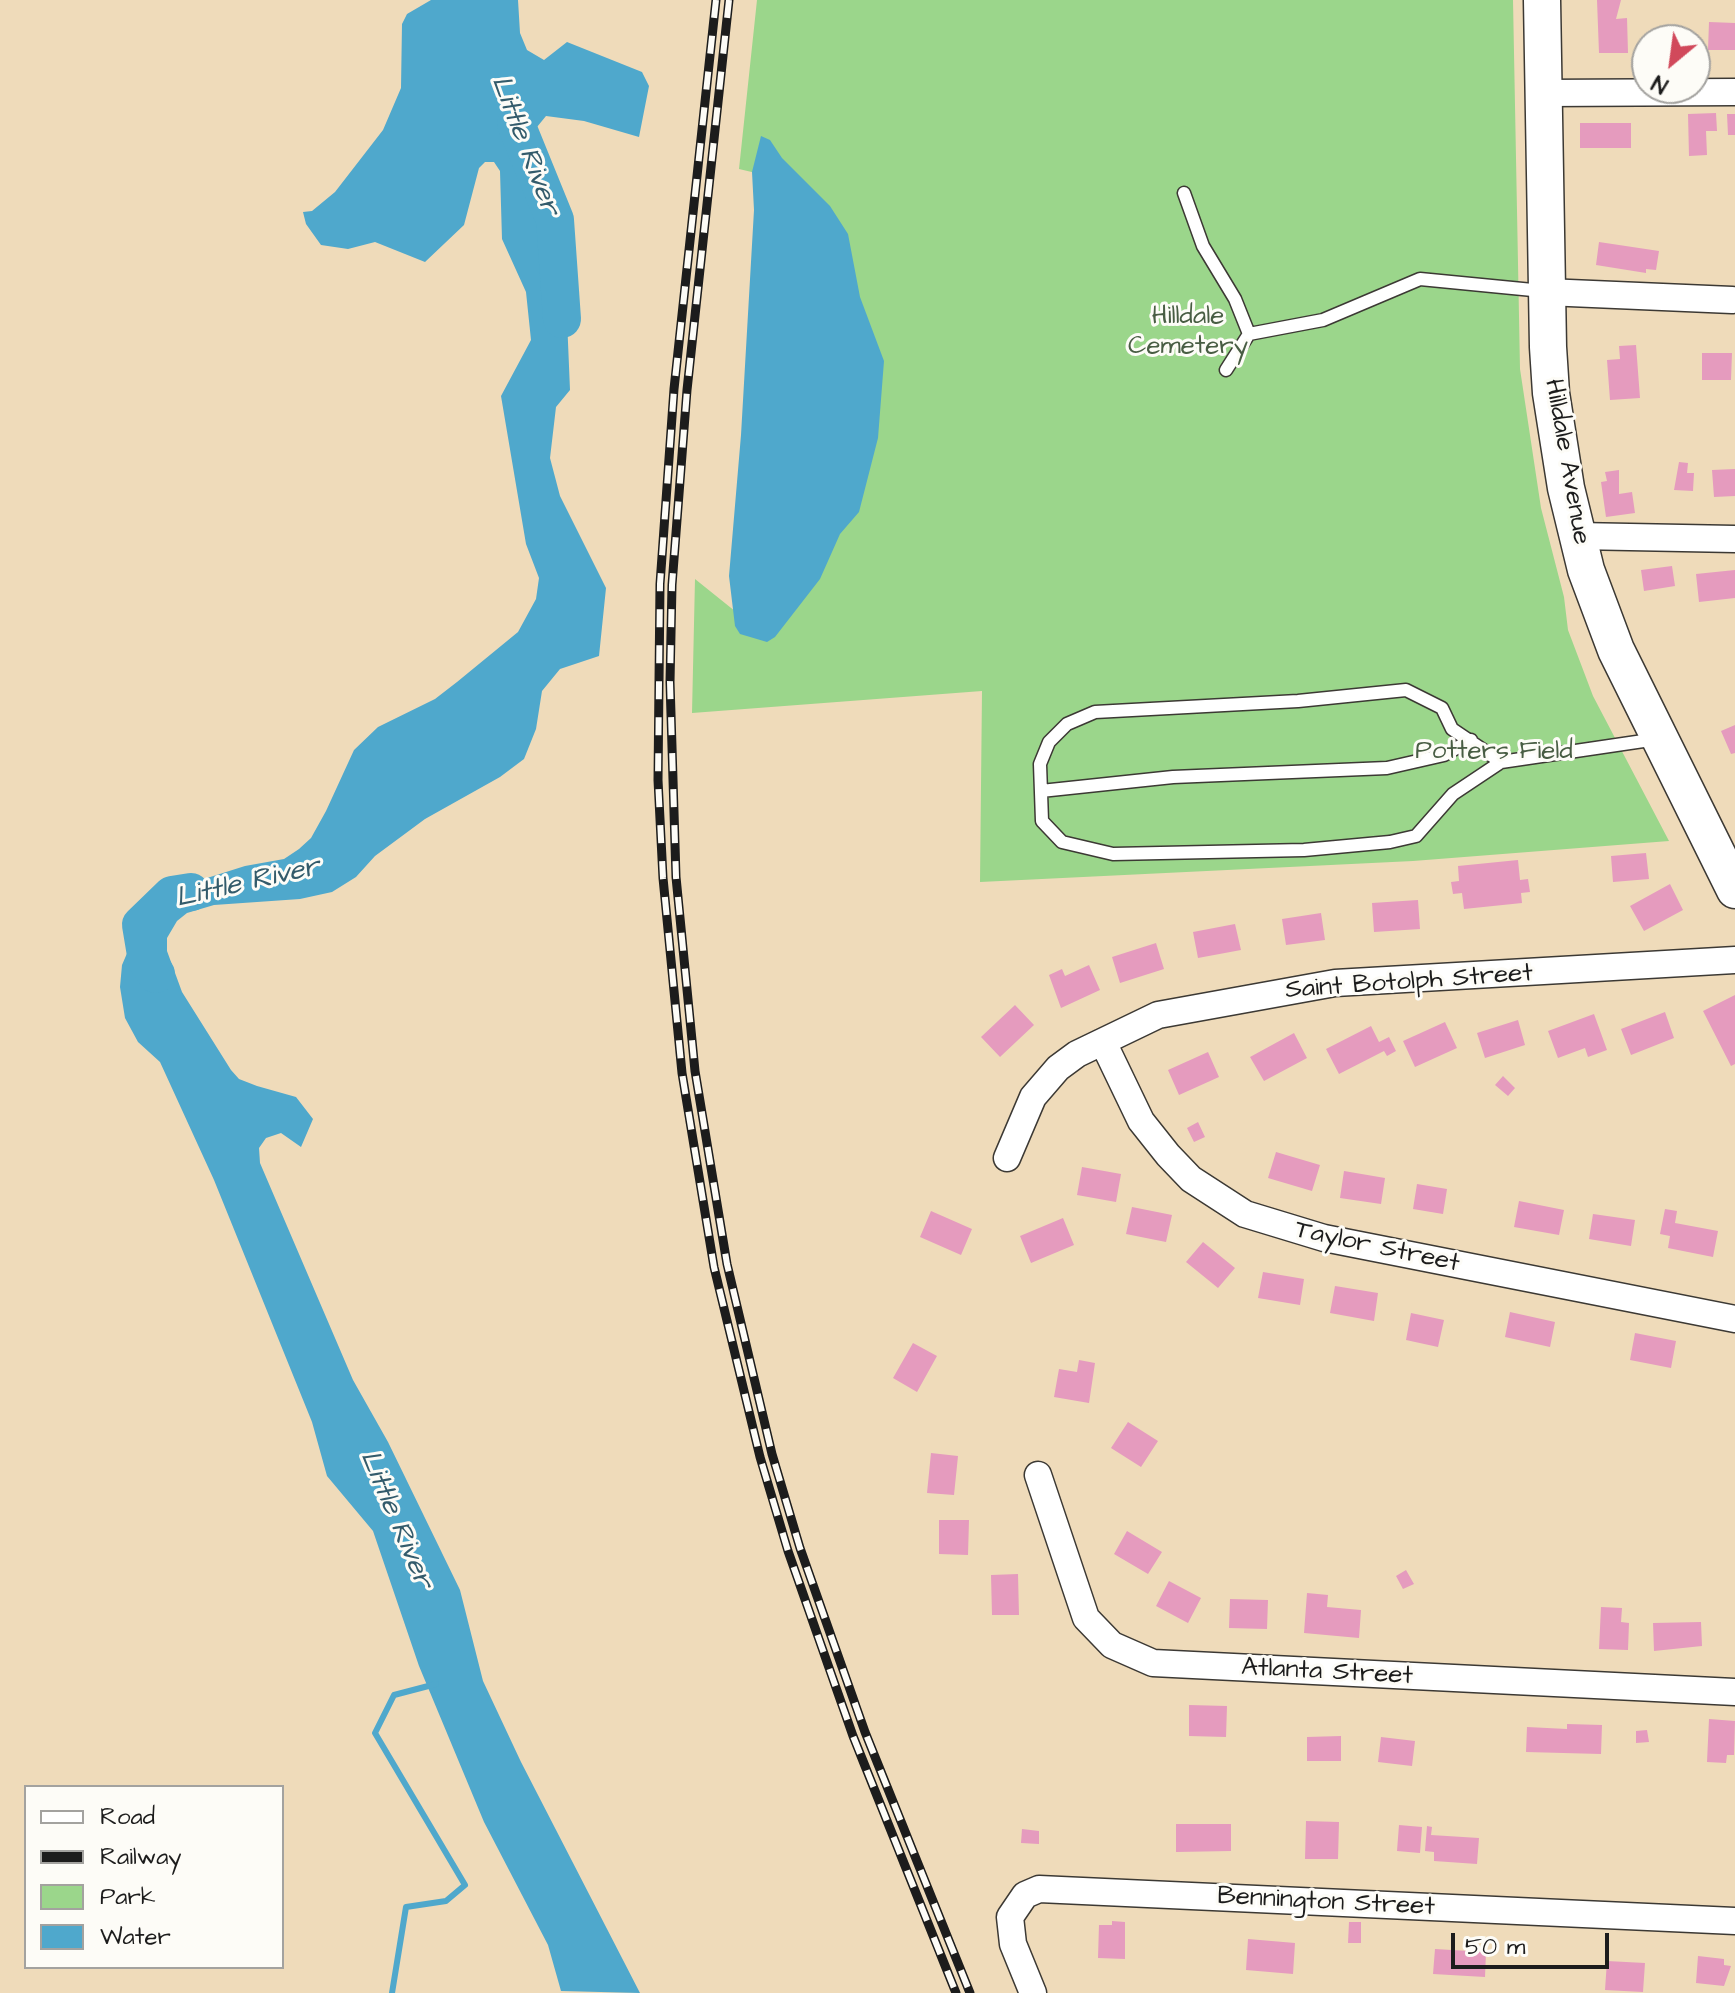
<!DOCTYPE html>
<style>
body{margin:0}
#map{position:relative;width:1735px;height:1993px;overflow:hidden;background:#efdbba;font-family:"Architects Daughter",sans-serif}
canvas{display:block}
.legend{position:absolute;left:24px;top:1785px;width:260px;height:184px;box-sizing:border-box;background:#fdfcf7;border:2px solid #a3a29f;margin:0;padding:10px 14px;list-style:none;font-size:24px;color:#1c1c1c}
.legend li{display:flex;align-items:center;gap:16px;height:40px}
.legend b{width:40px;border:2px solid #a3a29f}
.north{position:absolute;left:1631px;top:24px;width:80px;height:80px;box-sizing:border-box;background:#fdfcf7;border:2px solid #a3a29f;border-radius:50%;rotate:209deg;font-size:22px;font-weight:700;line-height:32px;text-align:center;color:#1c1c1c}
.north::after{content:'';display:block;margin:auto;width:28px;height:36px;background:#d1495b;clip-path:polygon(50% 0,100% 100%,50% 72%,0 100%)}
.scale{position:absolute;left:1451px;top:1933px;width:158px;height:36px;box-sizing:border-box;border:4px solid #1c1c1c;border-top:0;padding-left:10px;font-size:24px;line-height:28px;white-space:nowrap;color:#1c1c1c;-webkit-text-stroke:6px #fdfcf7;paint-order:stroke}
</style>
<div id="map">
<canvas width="1735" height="1993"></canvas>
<ul class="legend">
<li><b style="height:10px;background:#fff"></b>Road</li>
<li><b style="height:10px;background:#1c1c1c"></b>Railway</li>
<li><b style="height:22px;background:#9bd68b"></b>Park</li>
<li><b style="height:22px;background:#4fa8cc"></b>Water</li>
</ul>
<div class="north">N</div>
<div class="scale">50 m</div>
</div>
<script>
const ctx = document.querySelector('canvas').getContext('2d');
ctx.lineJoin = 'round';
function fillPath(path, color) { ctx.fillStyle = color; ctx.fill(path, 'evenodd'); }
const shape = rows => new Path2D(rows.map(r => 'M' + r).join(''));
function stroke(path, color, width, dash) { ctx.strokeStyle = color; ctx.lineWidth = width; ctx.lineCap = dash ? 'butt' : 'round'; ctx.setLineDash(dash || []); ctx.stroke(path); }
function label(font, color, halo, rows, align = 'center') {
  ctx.font = font + ' "Architects Daughter",sans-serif'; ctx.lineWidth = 6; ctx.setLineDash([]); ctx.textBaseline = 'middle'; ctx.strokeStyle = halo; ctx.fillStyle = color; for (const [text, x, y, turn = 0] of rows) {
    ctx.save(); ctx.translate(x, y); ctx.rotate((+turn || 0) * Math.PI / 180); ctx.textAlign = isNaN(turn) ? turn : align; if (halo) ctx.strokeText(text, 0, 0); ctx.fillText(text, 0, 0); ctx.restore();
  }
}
const green = shape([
 [757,0,1513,0,1520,369,1541,508,1564,597,1568,630,1593,696,1669,841,1413,861,980,882,982,691,692,713,695,579,756,628,773,177,739,169]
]);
const water = shape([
 [431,0,518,0,520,33,527,50,544,60,567,42,642,72,649,86,639,137,584,121,546,116,537,127,533,142,538,199,566,295,570,390,556,407,550,458,560,496,606,588,599,656,560,669,542,691,536,729,524,759,500,777,425,819,375,856,356,877,332,892,300,899,214,905,187,913,177,921,167,938,167,951,182,992,231,1070,239,1079,257,1086,296,1097,313,1119,301,1147,281,1133,266,1138,259,1148,260,1163,353,1380,388,1442,460,1590,483,1681,521,1762,640,1993,561,1991,548,1945,484,1822,419,1666,373,1531,327,1476,312,1422,214,1180,160,1062,138,1042,125,1018,120,987,122,965,131,944,166,891,245,866,284,859,299,849,311,838,326,811,354,750,378,727,435,699,457,682,518,632,536,599,539,578,526,544,501,396,531,340,526,292,502,239,500,171,494,162,485,162,479,168,464,225,425,262,375,242,348,249,321,245,306,224,303,212,312,211,335,192,383,130,401,88,402,24,407,14],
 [761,136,770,140,782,158,830,206,848,234,860,297,884,361,878,438,859,512,840,534,820,579,775,637,767,642,740,634,735,626,729,576,741,435,754,210,752,172]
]);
const stream = shape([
 [392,1993,406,1907,446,1901,465,1885,375,1733,394,1695,436,1684]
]);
const river = shape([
 [516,124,555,220,562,319],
 [156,974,147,961,141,925,172,895,191,892]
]);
const building = shape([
 [1597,0,1621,0,1616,19,1627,18,1628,53,1599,53],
 [1709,22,1735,23,1735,50,1708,50],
 [1716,113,1717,131,1706,131,1707,155,1689,156,1688,114],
 [1727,114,1735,114,1735,135,1728,135],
 [1580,123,1631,123,1631,148,1580,148],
 [1599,242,1659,251,1656,270,1646,269,1646,273,1596,265],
 [1636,345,1640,398,1610,400,1607,360,1620,359,1619,346],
 [1702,353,1732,353,1731,380,1702,380],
 [1679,462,1688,463,1687,473,1694,473,1693,491,1674,490],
 [1735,469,1735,496,1714,497,1712,470],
 [1619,470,1619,494,1632,492,1635,513,1606,517,1601,482,1607,481,1605,472],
 [1672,566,1675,586,1644,591,1641,570],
 [1735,570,1735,598,1699,602,1696,574],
 [1735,725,1735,753,1731,754,1721,731],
 [1646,853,1649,879,1613,882,1611,856],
 [1518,860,1520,880,1528,879,1530,892,1521,893,1522,903,1464,909,1462,893,1453,894,1451,882,1459,881,1458,866],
 [1670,884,1683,910,1644,931,1630,906],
 [1418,900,1420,929,1374,932,1372,903],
 [1321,913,1325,940,1286,945,1282,919],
 [1235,924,1241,950,1198,958,1193,932],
 [1156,943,1164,969,1120,983,1112,957],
 [1089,965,1100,990,1061,1008,1049,975,1062,969,1065,976],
 [1735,995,1735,1064,1731,1066,1703,1011],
 [1015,1005,1034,1025,1000,1057,981,1037],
 [1665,1012,1674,1038,1631,1055,1621,1029],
 [1594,1014,1607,1050,1588,1057,1585,1048,1558,1058,1548,1031],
 [1518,1020,1525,1045,1485,1058,1477,1033],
 [1445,1022,1457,1048,1415,1067,1403,1041],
 [1371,1026,1379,1042,1389,1037,1396,1051,1387,1056,1384,1051,1339,1074,1326,1049],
 [1294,1033,1307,1058,1264,1081,1250,1057],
 [1208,1052,1219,1077,1179,1095,1168,1070],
 [1503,1076,1515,1088,1508,1096,1495,1085],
 [1198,1122,1205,1137,1194,1142,1187,1128],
 [1276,1152,1320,1165,1312,1191,1268,1178],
 [1082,1167,1121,1174,1116,1202,1077,1195],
 [1344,1171,1385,1178,1381,1204,1340,1198],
 [1417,1184,1447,1189,1443,1214,1413,1209],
 [1519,1201,1564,1210,1559,1235,1514,1227],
 [1132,1207,1172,1215,1166,1242,1126,1234],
 [1665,1209,1677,1211,1675,1223,1718,1231,1713,1257,1668,1248,1670,1236,1660,1234],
 [931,1211,972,1229,961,1255,920,1237],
 [1593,1214,1635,1220,1631,1246,1589,1239],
 [1063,1218,1074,1245,1031,1263,1020,1236],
 [1203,1242,1235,1268,1218,1288,1186,1262],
 [1263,1272,1304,1279,1300,1305,1258,1298],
 [1335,1286,1378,1293,1374,1321,1330,1313],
 [1510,1312,1555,1322,1550,1347,1505,1337],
 [1411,1313,1444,1320,1438,1347,1406,1340],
 [1635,1333,1676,1341,1671,1368,1630,1360],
 [913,1343,937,1356,917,1392,893,1378],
 [1079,1360,1095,1363,1089,1403,1054,1397,1059,1369,1077,1372],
 [1128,1422,1158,1441,1141,1467,1111,1448],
 [931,1453,958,1456,954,1495,927,1493],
 [939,1520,969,1520,968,1555,939,1554],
 [1127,1531,1162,1552,1148,1574,1114,1554],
 [1406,1570,1414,1584,1403,1589,1396,1576],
 [1018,1574,1019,1615,992,1615,991,1575],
 [1169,1581,1201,1598,1188,1623,1156,1606],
 [1307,1593,1328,1595,1327,1607,1361,1610,1359,1638,1304,1633],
 [1230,1599,1268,1600,1267,1629,1229,1628],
 [1601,1607,1622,1608,1621,1622,1629,1623,1628,1650,1599,1649],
 [1701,1622,1702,1646,1654,1651,1653,1623],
 [1189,1705,1227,1706,1226,1737,1189,1736],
 [1709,1719,1735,1721,1734,1755,1727,1755,1726,1763,1707,1762],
 [1567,1724,1602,1725,1601,1754,1526,1752,1527,1727,1567,1729],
 [1647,1730,1649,1742,1636,1743,1636,1731],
 [1341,1736,1341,1761,1307,1761,1307,1737],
 [1381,1737,1415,1741,1412,1766,1378,1762],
 [1306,1821,1339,1822,1338,1859,1305,1859],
 [1176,1824,1231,1824,1231,1851,1176,1852],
 [1399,1825,1422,1827,1420,1853,1397,1851],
 [1427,1826,1432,1827,1431,1835,1479,1838,1477,1864,1434,1861,1434,1852,1425,1851],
 [1022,1829,1039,1831,1039,1844,1021,1843],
 [1112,1921,1125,1922,1125,1959,1098,1958,1099,1925,1112,1925],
 [1349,1922,1361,1922,1361,1943,1348,1943],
 [1248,1939,1295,1943,1293,1974,1246,1970],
 [1435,1949,1486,1952,1485,1977,1433,1974],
 [1698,1956,1724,1959,1724,1965,1731,1966,1724,1986,1696,1983],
 [1607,1961,1645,1963,1643,1992,1605,1990]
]);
const service = shape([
 [1184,193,1203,246,1235,299,1249,334,1226,370],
 [1249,334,1323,320,1420,279,1543,291],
 [1501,762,1452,729,1442,708,1406,690,1298,701,1095,712,1067,724,1049,742,1040,764,1042,821,1062,842,1113,854,1304,850,1390,842,1416,836,1453,794,1501,762,1657,739],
 [1041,791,1173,777,1387,768,1444,755,1471,740]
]);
const minor = shape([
 [1544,93,1735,92],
 [1546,292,1732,300],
 [1577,536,1735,539],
 [1103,1042,1141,1121,1168,1155,1191,1179,1245,1214,1324,1238,1735,1319],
 [1007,1158,1033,1097,1058,1068,1077,1054,1158,1015,1335,983,1735,960],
 [1038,1475,1086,1618,1112,1645,1153,1663,1735,1692],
 [1033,1993,1013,1944,1010,1917,1025,1895,1039,1889,1735,1921]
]);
const secondary = shape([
 [1542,0,1548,347,1551,393,1566,488,1586,570,1616,650,1735,890]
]);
const rail = shape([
 [716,0,674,389,660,584,658,780,663,878,682,1073,714,1267,760,1457,788,1551,853,1736,956,1993],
 [729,0,687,390,672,585,670,682,676,877,695,1071,727,1264,772,1454,800,1548,865,1732,970,1993]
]);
const parkNames = [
 ["Hilldale",1188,318],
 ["Cemetery",1188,348],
 ["Potters Field",1494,753]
];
const streetNames = [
 ["Hilldale Avenue",1566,462,80],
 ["Saint Botolph Street",1409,983,-4],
 ["Taylor Street",1377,1248,12],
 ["Atlanta Street",1327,1673,3],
 ["Bennington Street",1326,1903,3]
];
const waterNames = [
 ["Little River",524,146,69],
 ["Little River",248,884,-13],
 ["Little River",395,1520,67]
];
fillPath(green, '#9bd68b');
fillPath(water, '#4fa8cc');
stroke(stream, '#4fa8cc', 6);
stroke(river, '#4fa8cc', 38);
fillPath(building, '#e59bbe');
stroke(service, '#3c3934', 15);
stroke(minor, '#3c3934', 29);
stroke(secondary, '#3c3934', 39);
stroke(service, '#fff', 12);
stroke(minor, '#fff', 26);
stroke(secondary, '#fff', 36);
stroke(rail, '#1c1c1c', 9);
stroke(rail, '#fdfcf7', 6, [18]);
label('26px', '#485d43', '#fdfcf7', parkNames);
label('26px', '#1c1c1c', '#fdfcf7', streetNames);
label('italic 28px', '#335b6b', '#fdfcf7', waterNames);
</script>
